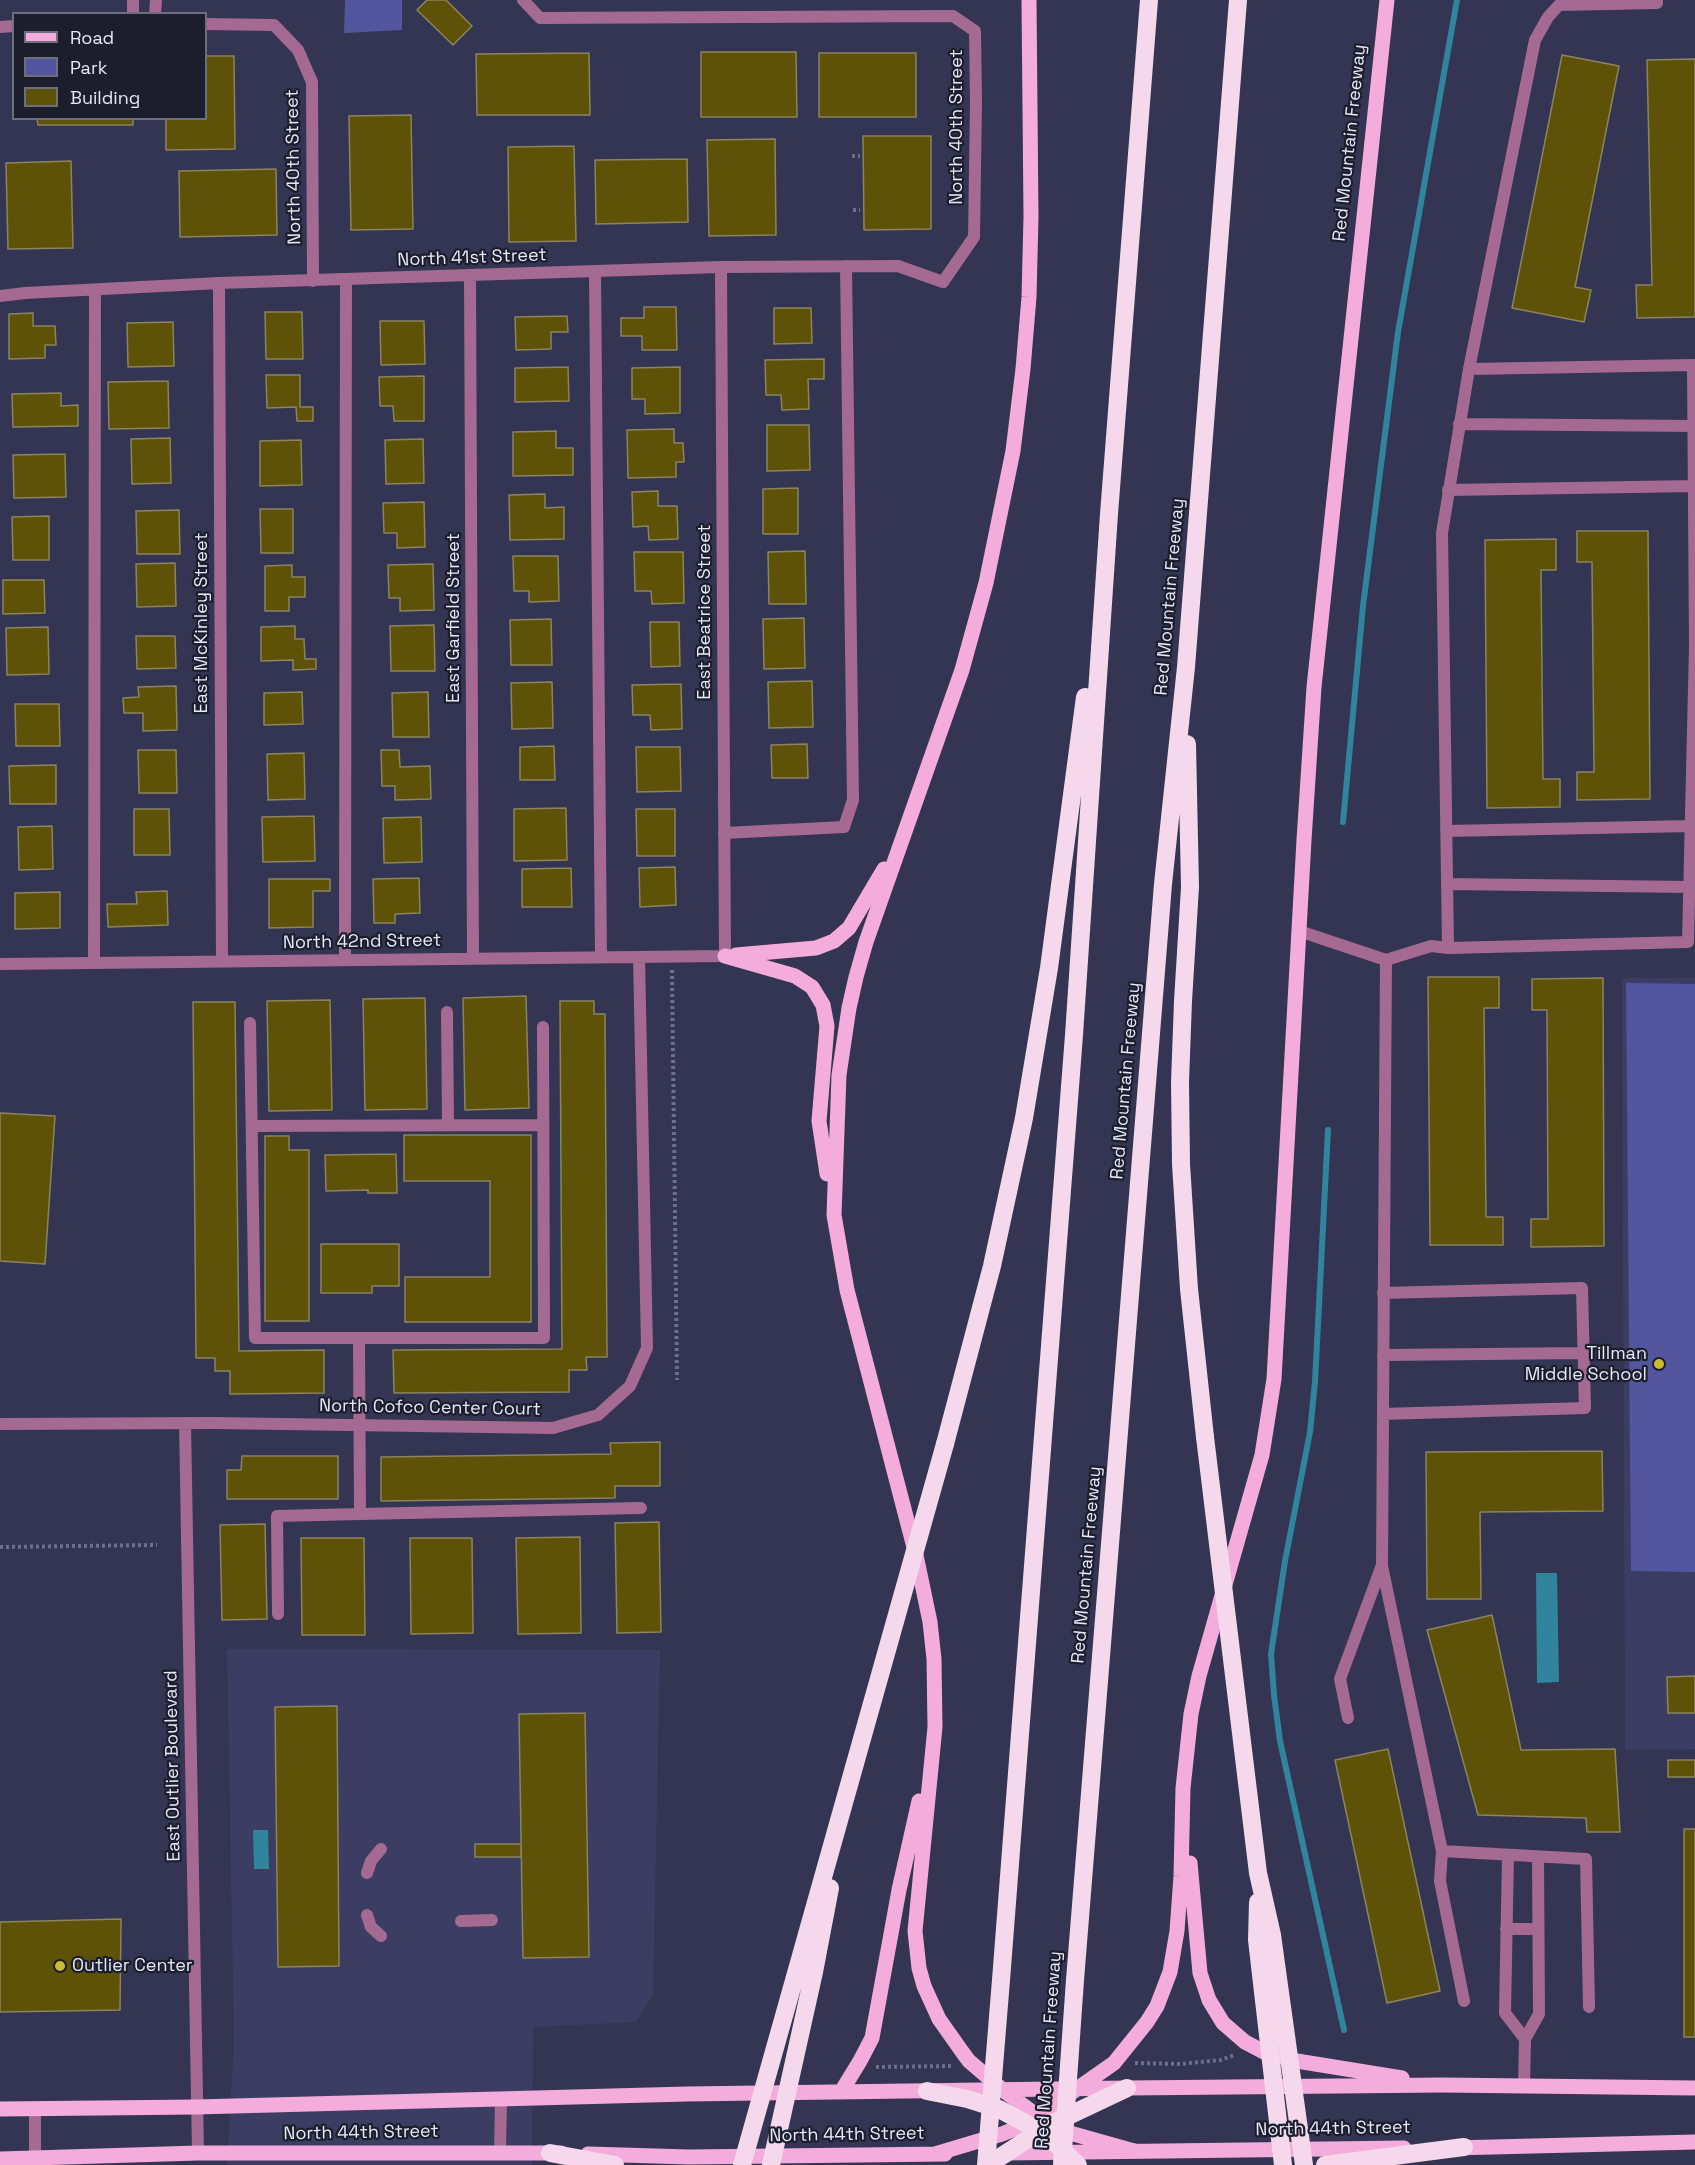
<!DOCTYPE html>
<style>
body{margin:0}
#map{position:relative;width:1695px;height:2165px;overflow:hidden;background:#333553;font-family:"Space Grotesk",sans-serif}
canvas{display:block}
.legend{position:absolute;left:12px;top:12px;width:195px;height:108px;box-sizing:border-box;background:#1d1e2c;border:2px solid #6d6e7f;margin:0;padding:8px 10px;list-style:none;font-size:18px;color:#e5e7fb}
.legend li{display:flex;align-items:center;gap:12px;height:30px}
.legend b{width:30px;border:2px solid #6d6e7f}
</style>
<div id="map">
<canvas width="1695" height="2165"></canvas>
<ul class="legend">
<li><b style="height:8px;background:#f4acdc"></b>Road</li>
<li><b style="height:16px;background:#53569e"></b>Park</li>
<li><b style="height:16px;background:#5e5209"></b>Building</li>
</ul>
</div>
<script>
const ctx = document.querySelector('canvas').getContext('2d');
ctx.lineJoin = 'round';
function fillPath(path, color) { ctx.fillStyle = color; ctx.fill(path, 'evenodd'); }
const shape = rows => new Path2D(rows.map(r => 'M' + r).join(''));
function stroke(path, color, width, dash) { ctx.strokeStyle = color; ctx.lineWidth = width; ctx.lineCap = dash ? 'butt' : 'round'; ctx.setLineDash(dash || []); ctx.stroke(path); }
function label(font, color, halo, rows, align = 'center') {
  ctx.font = font + ' "Space Grotesk",sans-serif'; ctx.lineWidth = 4.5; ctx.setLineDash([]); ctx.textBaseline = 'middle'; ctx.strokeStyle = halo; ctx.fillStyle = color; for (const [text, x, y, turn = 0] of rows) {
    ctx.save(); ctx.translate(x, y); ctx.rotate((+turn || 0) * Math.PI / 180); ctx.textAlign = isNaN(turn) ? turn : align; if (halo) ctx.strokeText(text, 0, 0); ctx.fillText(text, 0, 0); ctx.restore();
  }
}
const built = shape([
 [1622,978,1695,978,1695,1749,1625,1750],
 [227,1649,660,1650,653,1995,636,2022,533,2027,532,2165,227,2165,234,2043]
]);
const green = shape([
 [345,0,402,0,402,30,344,33],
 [1626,983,1695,984,1695,1572,1631,1571]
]);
const water = shape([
 [1536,1573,1557,1573,1559,1682,1537,1683],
 [253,1830,268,1830,269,1869,254,1869]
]);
const stream = shape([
 [1343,822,1363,606,1398,332,1457,0],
 [1328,1130,1315,1382,1310,1432,1285,1561,1271,1654,1274,1695,1280,1741,1344,2030]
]);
const building = shape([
 [427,0,446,0,472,26,453,45,417,10,427,0],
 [701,52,796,52,797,117,701,117,701,52],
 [589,53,590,115,477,115,476,54,589,53],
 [819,53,916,53,916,117,819,117,819,53],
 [1562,55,1619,66,1575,287,1591,290,1584,322,1512,308,1562,55],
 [206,56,234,56,235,149,166,150,166,118,206,118,206,56],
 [1695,59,1695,317,1637,318,1636,285,1652,285,1647,60,1695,59],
 [411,115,413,229,351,230,349,116,411,115],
 [37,118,133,118,133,125,38,125,37,118],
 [863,136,931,136,931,229,864,230,863,136],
 [775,139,776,235,709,236,707,140,775,139],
 [574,146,576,241,509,242,508,147,574,146],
 [687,159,688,222,596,224,595,160,687,159],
 [71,161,73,248,8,249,6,163,71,161],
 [276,169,277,235,180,237,179,171,276,169],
 [644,307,676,307,677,350,642,350,642,336,621,336,621,318,644,318,644,307],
 [774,308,811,308,812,343,774,344,774,308],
 [265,312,302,312,303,359,266,359,265,312],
 [33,313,33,326,55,326,56,345,45,345,45,358,9,359,9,314,33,313],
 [567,316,568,332,551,332,551,349,516,350,515,317,567,316],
 [380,321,424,321,425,364,381,365,380,321],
 [173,322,174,366,128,367,127,323,173,322],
 [824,359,824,379,808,379,809,409,782,410,781,395,766,395,765,360,824,359],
 [568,367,569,401,515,402,515,368,568,367],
 [680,367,680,413,645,414,645,399,632,399,632,368,680,367],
 [266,375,300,375,300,407,313,407,313,421,297,421,296,407,267,408,266,375],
 [424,376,424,421,394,421,393,406,380,406,379,377,424,376],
 [168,381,169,428,109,429,108,382,168,381],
 [61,393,61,406,78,405,78,426,13,427,12,394,61,393],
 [767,425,809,425,810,470,767,471,767,425],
 [674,429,674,443,683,443,684,462,676,462,676,477,628,478,627,430,674,429],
 [556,431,556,448,573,448,573,475,513,476,513,432,556,431],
 [170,438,171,483,132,484,131,439,170,438],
 [423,439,424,483,386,484,385,440,423,439],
 [301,440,302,485,260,486,260,441,301,440],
 [65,454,66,497,14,498,13,455,65,454],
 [798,488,798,534,763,534,763,489,798,488],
 [658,491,658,506,677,506,678,539,649,540,648,526,633,527,632,492,658,491],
 [545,494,545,508,564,507,564,539,510,540,509,495,545,494],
 [424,502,425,547,397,548,397,533,384,533,383,503,424,502],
 [260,509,293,509,293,553,261,553,260,509],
 [179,510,180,554,137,554,136,511,179,510],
 [49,516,49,560,13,560,12,517,49,516],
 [1577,531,1648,531,1650,799,1577,800,1577,772,1594,772,1592,562,1577,562,1577,531],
 [1556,539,1556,570,1541,570,1543,779,1560,779,1560,807,1487,808,1485,540,1556,539],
 [805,551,806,604,769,604,768,552,805,551],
 [634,552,683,552,684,603,652,604,651,591,635,591,634,552],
 [513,556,558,556,559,601,529,602,529,591,514,591,513,556],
 [175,563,176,606,137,607,136,564,175,563],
 [433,564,434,610,400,611,400,598,389,598,388,565,433,564],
 [292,565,292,577,305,577,305,597,289,597,289,611,265,611,265,566,292,565],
 [3,580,44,580,45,613,3,614,3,580],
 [804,618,805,668,764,669,763,619,804,618],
 [551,619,552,665,511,665,510,620,551,619],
 [650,622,679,622,680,666,651,667,650,622],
 [434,625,435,671,391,671,390,626,434,625],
 [295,626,295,639,304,639,305,659,316,659,316,669,293,670,293,660,261,661,261,627,295,626],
 [48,627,49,674,7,675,6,628,48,627],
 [136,636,175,636,176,668,137,669,136,636],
 [812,681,813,727,769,728,768,682,812,681],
 [552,682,553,728,512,729,511,683,552,682],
 [681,684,682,729,651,730,650,715,633,715,632,685,681,684],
 [176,686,177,730,143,731,143,713,124,713,123,698,139,697,138,687,176,686],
 [302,692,303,724,264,725,264,693,302,692],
 [428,692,429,737,393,737,392,693,428,692],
 [15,704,59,704,60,746,16,746,15,704],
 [807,744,808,778,772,778,771,745,807,744],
 [554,746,555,780,520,780,520,747,554,746],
 [636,747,680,747,681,791,637,792,636,747],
 [138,750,176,750,177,793,139,793,138,750],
 [381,750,399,750,400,767,430,766,431,799,395,800,395,786,382,786,381,750],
 [304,753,305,799,268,800,267,754,304,753],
 [56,765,56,804,10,804,9,766,56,765],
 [566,808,567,860,514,861,514,809,566,808],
 [134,809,169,809,170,855,134,855,134,809],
 [636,809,675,809,675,856,637,856,636,809],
 [314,816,315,861,263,862,262,817,314,816],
 [421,817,422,862,384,863,383,818,421,817],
 [52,826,53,869,19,870,18,827,52,826],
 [675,867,676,905,640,907,639,868,675,867],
 [571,868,572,907,522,907,522,869,571,868],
 [419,878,420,913,395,914,395,923,374,923,373,879,419,878],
 [269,879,330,879,330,891,313,891,313,927,269,928,269,879],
 [167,891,168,925,108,927,107,904,137,904,136,892,167,891],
 [60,892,60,928,15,929,15,893,60,892],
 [1428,977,1499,977,1499,1008,1484,1008,1486,1217,1503,1217,1503,1245,1430,1245,1428,977],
 [1603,978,1604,1246,1531,1247,1531,1219,1548,1219,1547,1010,1532,1010,1532,979,1603,978],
 [526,996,529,1108,465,1110,463,998,526,996],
 [425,998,427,1109,365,1110,363,999,425,998],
 [330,1000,332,1110,269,1111,267,1001,330,1000],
 [560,1001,594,1001,594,1014,605,1014,607,1357,586,1357,587,1370,569,1370,569,1392,394,1393,393,1350,562,1349,560,1001],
 [193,1002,235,1002,239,1351,324,1350,324,1393,230,1394,230,1371,215,1371,215,1358,196,1358,193,1002],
 [0,1113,55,1116,45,1264,0,1261,0,1113],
 [404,1135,531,1135,531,1322,405,1322,405,1277,490,1277,490,1181,404,1181,404,1135],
 [265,1136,289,1136,289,1150,309,1150,309,1321,265,1321,265,1136],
 [396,1154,397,1193,368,1193,368,1190,326,1191,325,1155,396,1154],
 [321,1244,399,1244,399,1286,372,1286,372,1293,321,1293,321,1244],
 [660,1442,660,1486,615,1486,615,1498,381,1501,381,1457,611,1454,610,1443,660,1442],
 [1602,1451,1603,1511,1480,1512,1481,1599,1427,1599,1426,1452,1602,1451],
 [242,1456,338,1456,338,1499,227,1499,227,1470,241,1470,242,1456],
 [659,1522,661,1632,617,1633,615,1523,659,1522],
 [265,1524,267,1619,222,1620,220,1525,265,1524],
 [580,1537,581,1633,518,1634,516,1538,580,1537],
 [301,1538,364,1538,365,1635,302,1635,301,1538],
 [410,1538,472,1538,473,1633,411,1634,410,1538],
 [1492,1615,1521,1750,1615,1749,1620,1832,1587,1832,1586,1818,1478,1815,1427,1630,1492,1615],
 [1695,1676,1695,1713,1668,1713,1667,1677,1695,1676],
 [337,1706,339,1966,278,1967,275,1707,337,1706],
 [585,1713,589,1957,523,1958,519,1714,585,1713],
 [1388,1749,1440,1991,1387,2003,1335,1760,1388,1749],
 [1668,1760,1695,1760,1695,1777,1668,1777,1668,1760],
 [1684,1829,1695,1829,1695,2037,1684,2037,1684,1829],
 [475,1844,521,1844,521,1857,475,1857,475,1844],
 [121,1919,120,2010,0,2012,0,1922,121,1919]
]);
const path = shape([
 [852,156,860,156],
 [853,210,860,210],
 [672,970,677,1380],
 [0,1547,157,1545],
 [1135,2063,1180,2064,1221,2060,1235,2055],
 [876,2067,952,2066]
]);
const lane = shape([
 [595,272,601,957],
 [1459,424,1694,426],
 [1448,490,1694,486],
 [1446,831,1691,826],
 [724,833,844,827,853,800,846,266],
 [1447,884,1689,887],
 [1299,931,1386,960,1431,946,1448,948,1442,533,1469,369,1535,40,1548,17,1559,5,1657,3,1657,0],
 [1448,948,1688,942,1695,646,1693,365,1469,369],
 [345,960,346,280],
 [94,963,95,290],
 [447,1012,448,1125],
 [250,1023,255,1338,544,1338,543,1027],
 [252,1126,543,1125],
 [359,1339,360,1514,641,1508],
 [1383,1355,1584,1353],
 [1383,1414,1585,1408,1582,1288,1383,1293],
 [1382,1566,1442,1851,1586,1859,1589,2007],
 [278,1614,277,1516,360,1514],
 [1348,1718,1340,1679,1382,1565,1386,960],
 [1442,1851,1440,1881,1464,2001],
 [1508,1856,1505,2013,1525,2039],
 [367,1873,371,1861,381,1849],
 [367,1915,371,1927,381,1936],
 [461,1921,492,1920],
 [1506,1929,1538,1929],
 [1524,2087,1525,2039,1539,2014,1538,1857],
 [500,2152,501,2100]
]);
const street = shape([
 [133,0,133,14],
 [155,14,156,0],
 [206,24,274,25,298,50,312,82,313,281],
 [0,27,14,26],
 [470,276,473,959],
 [219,283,222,962],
 [0,296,25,293,219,283,721,267,898,266,943,282,974,237,976,102,975,31,953,16,540,18,523,0],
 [0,964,725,956,721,267],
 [185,1423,198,2153],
 [0,1424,214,1423,553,1428,598,1415,630,1386,647,1348,639,957],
 [35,2109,35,2165]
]);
const primary = shape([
 [1029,0,1031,217,1029,297,1023,369,1013,451,986,583,962,670,866,942,856,977,849,1008,839,1075,834,1215,847,1290,916,1555,930,1622,934,1659,935,1727,915,1931,919,1968,924,1986,939,2019,963,2053,969,2061,1004,2091,1039,2117,1070,2133,1134,2151],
 [736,955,816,948,834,941,849,928,884,869],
 [725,956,795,976,812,987,823,1005,827,1026,819,1121,827,1174],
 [1190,1863,1200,1973,1209,2000,1223,2023,1245,2042,1266,2053,1297,2061,1402,2078],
 [841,2092,860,2061,872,2038,899,1890,919,1801],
 [0,2109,196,2107,687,2094,1127,2088,1443,2085,1695,2088],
 [1452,2148,1695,2142],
 [1005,2153,1404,2148],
 [588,2154,689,2157,945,2154],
 [935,2154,1002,2134,1027,2124,1114,2063,1147,2022,1157,2006,1170,1972,1177,1931,1181,1876,1183,1788,1191,1714,1199,1676,1262,1455,1274,1379,1304,840,1314,687,1387,0],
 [0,2159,198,2153,561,2153]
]);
const highway = shape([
 [1187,744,1190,887,1183,1001,1180,1082,1181,1164,1189,1289,1205,1437],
 [945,1444,992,1266,1024,1118,1049,968,1085,697],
 [1001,1980,1074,1035,1109,514,1149,0],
 [1075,1980,1163,884,1186,667,1238,0],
 [927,2091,967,2099,999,2109,1027,2124,1054,2142,1078,2165],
 [550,2153,615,2165],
 [988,2165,1051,2124,1127,2088],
 [1325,2165,1464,2147]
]);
const highwayBridge = shape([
 [1205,1437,1258,1873,1272,1935,1304,2165],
 [1258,1902,1257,1940,1283,2165],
 [742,2165,945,1444],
 [771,2165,814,1972,830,1888],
 [986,2165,1001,1980],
 [1062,2165,1075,1980]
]);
const markers = [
 [1659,1364,6,"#ceb837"],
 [60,1966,6,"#ceb837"]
];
const streetNames = [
 ["North 40th Street",957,127,-90],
 ["Red Mountain Freeway",1350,143,-84],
 ["North 40th Street",294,167,-91],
 ["North 41st Street",472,258,-2],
 ["Red Mountain Freeway",1170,597,-85],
 ["East Beatrice Street",705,612,-90],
 ["East Garfield Street",454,618,-90],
 ["East McKinley Street",202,623,-90],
 ["North 42nd Street",362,942,-1],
 ["Red Mountain Freeway",1126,1081,-85],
 ["North Cofco Center Court",430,1408,1],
 ["Red Mountain Freeway",1087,1565,-85],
 ["East Outlier Boulevard",173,1766,-91],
 ["Red Mountain Freeway",1049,2050,-86],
 ["North 44th Street",1333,2129,-1],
 ["North 44th Street",361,2133,-1],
 ["North 44th Street",847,2135,-1]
];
const poiNames = [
 ["Tillman",1647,1354],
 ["Middle School",1647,1375],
 ["Outlier Center",72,1966,"left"]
];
fillPath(built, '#3b3e62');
fillPath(green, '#53569e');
fillPath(water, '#30849b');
stroke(stream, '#30849b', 6);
fillPath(building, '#5e5209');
stroke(building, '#8b845f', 1.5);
stroke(path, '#6e708b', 4, [3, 3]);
stroke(lane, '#a46a91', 12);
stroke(street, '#a46a91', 12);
stroke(primary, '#f4acdc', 15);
stroke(highway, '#f5d8eb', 18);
stroke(highwayBridge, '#f5d8eb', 18);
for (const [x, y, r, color] of markers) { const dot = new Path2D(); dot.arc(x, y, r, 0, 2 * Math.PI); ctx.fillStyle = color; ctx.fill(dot); stroke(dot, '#1d1e2c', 2); }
label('18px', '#e5e7fb', '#1d1e2c', streetNames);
label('18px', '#e5e7fb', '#1d1e2c', poiNames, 'right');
</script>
